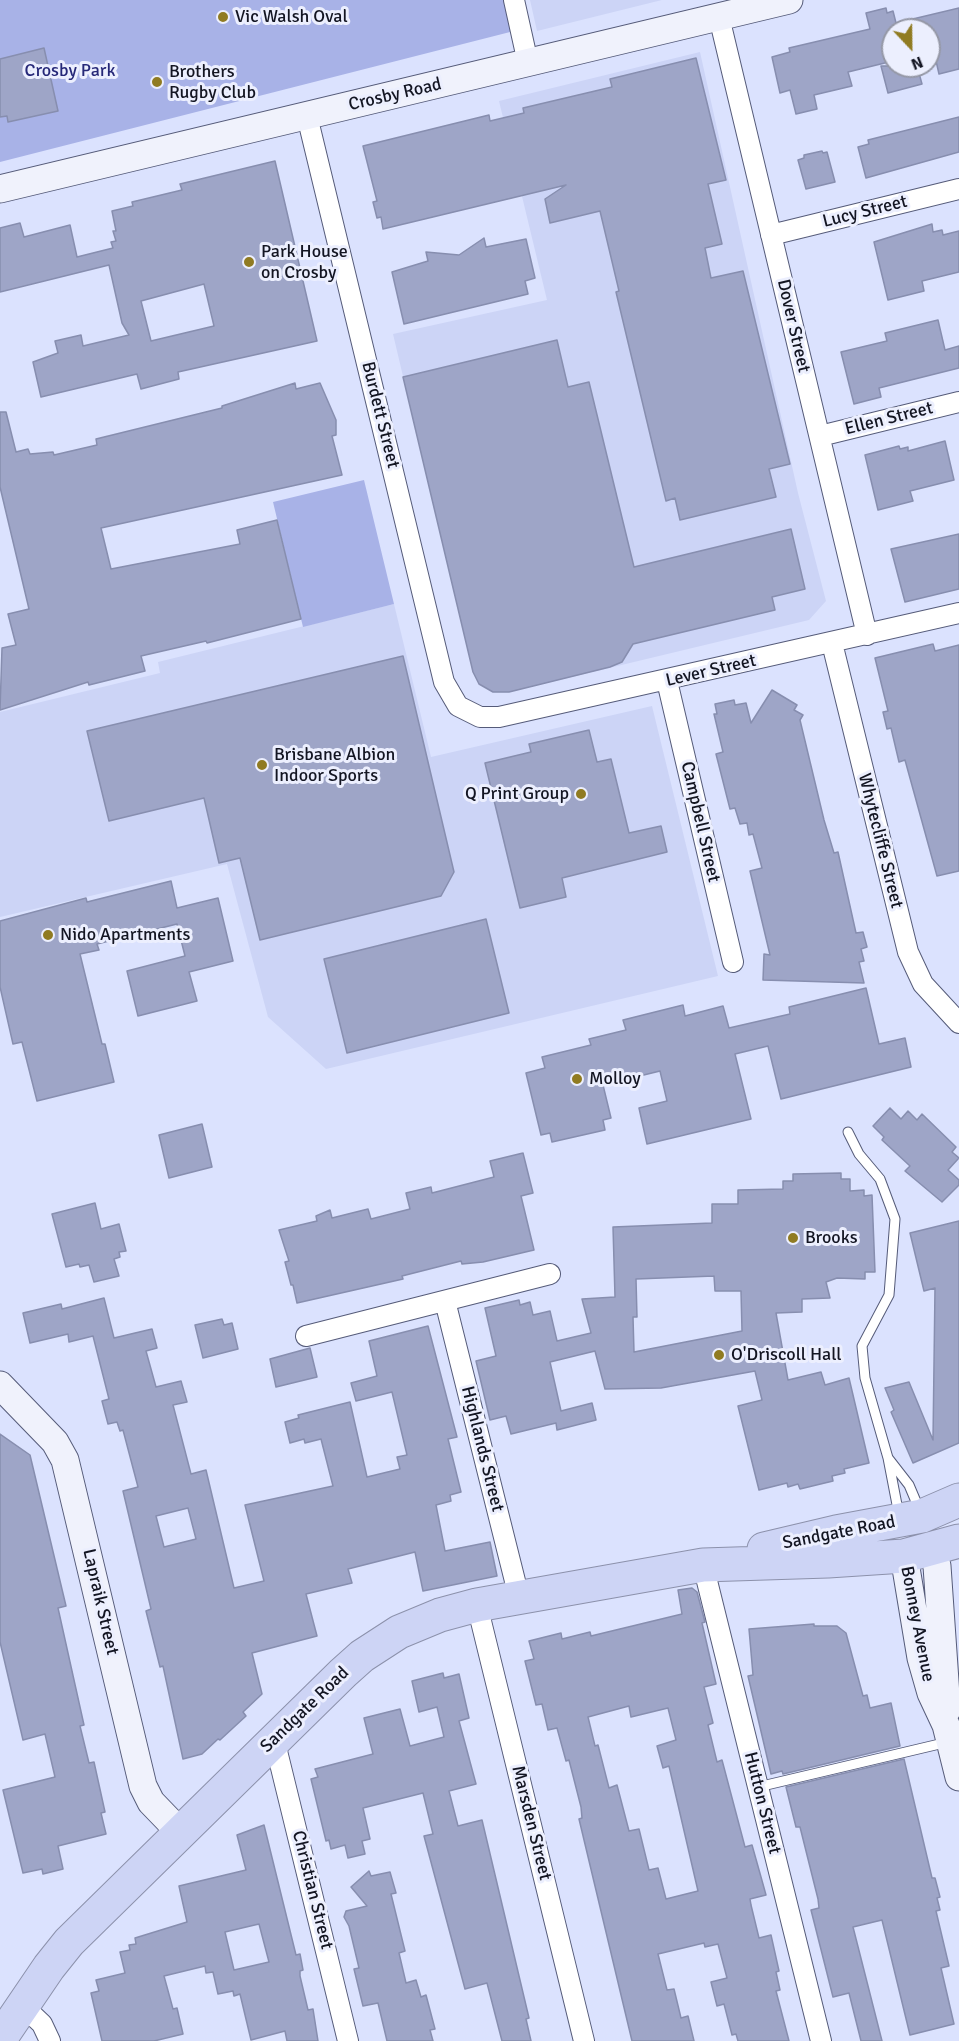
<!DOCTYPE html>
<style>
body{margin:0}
#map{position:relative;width:959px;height:2041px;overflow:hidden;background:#dbe2fe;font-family:Signika,sans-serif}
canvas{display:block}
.north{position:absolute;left:881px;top:18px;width:60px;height:60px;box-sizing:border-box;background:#eceffe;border:2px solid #9598a6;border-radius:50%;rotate:158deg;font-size:16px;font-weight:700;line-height:24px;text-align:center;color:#131522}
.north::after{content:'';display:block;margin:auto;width:21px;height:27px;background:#907b22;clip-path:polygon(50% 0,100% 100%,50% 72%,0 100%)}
</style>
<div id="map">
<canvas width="959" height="2041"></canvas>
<div class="north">N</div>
</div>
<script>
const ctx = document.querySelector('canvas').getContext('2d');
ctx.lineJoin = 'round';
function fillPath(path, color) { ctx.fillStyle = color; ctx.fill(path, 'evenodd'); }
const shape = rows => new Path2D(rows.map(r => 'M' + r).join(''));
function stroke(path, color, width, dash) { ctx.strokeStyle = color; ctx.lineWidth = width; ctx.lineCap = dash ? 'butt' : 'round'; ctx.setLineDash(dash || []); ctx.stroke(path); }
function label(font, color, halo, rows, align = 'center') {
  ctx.font = font + ' Signika,sans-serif'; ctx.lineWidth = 6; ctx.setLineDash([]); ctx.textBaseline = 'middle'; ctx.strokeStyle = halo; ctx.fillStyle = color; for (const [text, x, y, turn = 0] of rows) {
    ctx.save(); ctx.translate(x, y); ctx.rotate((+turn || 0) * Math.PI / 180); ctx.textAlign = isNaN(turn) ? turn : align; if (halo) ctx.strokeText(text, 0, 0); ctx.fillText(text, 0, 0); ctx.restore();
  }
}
const built = shape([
 [530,0,662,0,537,31],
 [700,52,798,493,826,601,809,620,509,692,493,692,479,684,473,672,393,334,547,300,499,101],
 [394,604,431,757,652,706,718,976,326,1069,268,1017,227,864,0,917,0,712,160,673,158,662]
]);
const green = shape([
 [0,0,506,0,514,31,0,162],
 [364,480,394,604,303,627,273,502]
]);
const building = shape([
 [886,8,887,13,893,11,896,23,959,8,959,69,939,74,929,30,893,30,893,61,848,72,852,86,814,95,817,109,796,114,790,90,780,93,772,57,790,52,789,48,870,29,866,13,886,8],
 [44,48,58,111,8,122,7,116,0,117,0,59,44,48],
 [696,58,726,180,708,184,722,244,705,248,711,278,743,271,790,464,769,469,776,497,680,520,675,498,666,501,616,292,619,291,600,211,550,223,545,199,566,185,383,229,381,217,377,218,373,202,377,201,363,146,489,115,490,121,524,113,523,108,612,87,610,79,696,58],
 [881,66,917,66,922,84,888,93,881,66],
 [959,117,959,152,866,178,858,147,869,144,868,140,959,117],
 [822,151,823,153,827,152,835,182,806,189,798,160,804,158,804,155,822,151],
 [275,161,317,341,178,372,179,379,141,389,137,374,41,397,33,362,58,353,55,341,81,335,83,346,129,335,122,323,109,265,0,292,0,228,20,223,24,237,70,225,77,257,113,248,111,242,116,241,113,231,116,231,112,211,133,206,132,202,182,190,180,184,275,161],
 [204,284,214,326,151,341,141,301,204,284],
 [932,224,933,232,942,230,943,235,959,231,959,272,922,281,924,291,888,300,874,242,932,224],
 [484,238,486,247,526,239,535,278,525,281,528,294,404,324,392,272,428,261,426,252,459,255,484,238],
 [938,320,945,350,959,346,959,368,879,388,881,397,854,404,841,352,887,341,885,333,938,320],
 [557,340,568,387,589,382,634,567,791,529,805,589,772,597,775,610,633,644,622,662,610,667,509,692,493,692,479,684,473,672,403,377,557,340],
 [295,383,296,389,320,383,336,420,336,435,332,436,342,475,101,528,111,569,240,544,237,530,277,520,301,619,207,643,206,641,141,656,145,671,89,685,88,682,0,710,2,648,16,645,8,614,29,609,0,487,0,412,6,412,16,452,28,449,30,454,53,452,54,455,97,445,96,439,222,408,222,406,295,383],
 [945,441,954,480,910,491,913,501,878,510,865,455,899,446,900,449,908,447,908,451,945,441],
 [959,534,959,589,905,602,891,549,959,534],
 [933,644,935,651,959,645,959,871,937,876,905,760,899,762,891,728,887,729,883,712,888,711,875,658,933,644],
 [403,656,454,872,441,896,260,940,240,858,219,863,204,798,109,821,87,731,403,656],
 [772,690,797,705,794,710,803,715,800,720,824,820,834,853,838,852,856,933,863,932,867,947,861,949,864,961,859,962,864,983,763,980,764,954,770,955,750,871,762,868,753,834,749,835,747,823,740,824,735,808,730,809,716,754,723,752,714,714,717,714,715,704,734,700,735,705,746,703,751,723,772,690],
 [589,730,597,762,611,759,629,833,661,826,667,852,562,878,566,897,520,908,485,763,531,752,529,744,589,730],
 [171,881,177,908,218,898,233,961,189,972,197,1001,138,1016,127,971,185,956,177,924,97,944,99,950,80,954,102,1044,105,1044,114,1082,37,1101,22,1042,13,1044,0,987,0,921,86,898,87,902,171,881],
 [486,919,509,1013,347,1053,324,959,486,919],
 [866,988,879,1044,905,1038,911,1067,781,1099,768,1046,735,1054,751,1119,647,1144,639,1108,667,1101,660,1071,603,1085,611,1118,603,1120,605,1130,552,1142,550,1133,541,1135,526,1073,545,1068,542,1057,591,1045,589,1039,626,1030,623,1020,683,1005,685,1016,723,1006,729,1028,790,1014,789,1007,866,988],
 [890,1108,901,1119,908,1111,917,1120,922,1114,956,1147,952,1152,959,1158,948,1170,959,1180,959,1185,942,1202,905,1171,910,1166,882,1140,884,1137,873,1126,890,1108],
 [202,1124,212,1167,169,1178,159,1135,202,1124],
 [523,1153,533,1193,521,1196,534,1250,483,1262,462,1264,461,1261,402,1276,403,1279,297,1303,293,1285,291,1285,285,1262,289,1261,279,1230,317,1221,316,1216,330,1210,332,1218,368,1209,371,1219,410,1209,406,1193,431,1187,432,1193,494,1177,490,1161,523,1153],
 [841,1173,841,1179,850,1179,850,1191,864,1190,864,1196,872,1195,875,1272,865,1272,865,1279,837,1278,826,1282,830,1298,802,1299,802,1312,776,1313,788,1380,821,1372,825,1385,849,1378,869,1463,844,1469,845,1473,832,1476,833,1481,800,1489,798,1484,788,1487,787,1483,759,1490,738,1406,762,1400,755,1371,661,1388,605,1389,595,1351,550,1362,561,1411,592,1403,596,1420,557,1430,556,1423,511,1434,506,1416,490,1420,476,1361,496,1356,485,1308,519,1300,520,1305,530,1302,533,1315,550,1311,557,1341,591,1333,582,1299,615,1297,613,1227,712,1223,712,1204,738,1204,738,1190,783,1189,783,1181,793,1181,793,1174,841,1173],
 [714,1276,715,1291,741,1291,742,1331,634,1352,633,1317,637,1317,636,1279,714,1276],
 [95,1203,101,1229,119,1224,126,1251,119,1252,120,1257,114,1259,119,1276,94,1282,89,1265,80,1267,79,1264,66,1267,52,1214,95,1203],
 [959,1221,959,1443,913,1463,891,1412,894,1410,885,1388,909,1382,933,1440,935,1288,924,1291,910,1233,959,1221],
 [104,1298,114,1338,152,1329,157,1348,146,1351,156,1387,181,1381,187,1402,173,1405,191,1474,206,1470,234,1588,264,1581,245,1505,333,1486,321,1439,305,1443,304,1439,290,1443,285,1422,299,1418,298,1415,350,1402,367,1477,400,1469,397,1457,407,1455,392,1392,356,1401,351,1383,377,1376,369,1341,428,1326,457,1437,448,1439,461,1492,450,1495,451,1501,436,1505,445,1551,490,1542,497,1576,423,1591,415,1552,348,1569,352,1583,306,1594,317,1636,252,1653,262,1694,243,1712,246,1716,220,1740,218,1739,202,1754,183,1759,163,1666,160,1667,146,1611,151,1609,123,1491,138,1487,123,1430,120,1431,117,1422,108,1424,102,1401,109,1399,93,1336,69,1342,68,1334,30,1343,23,1313,61,1304,62,1309,104,1298],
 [188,1508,196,1539,164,1547,156,1516,188,1508],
 [222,1319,224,1325,232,1323,238,1349,203,1358,195,1325,222,1319],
 [310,1348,317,1377,276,1387,270,1359,310,1348],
 [0,1434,30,1455,66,1606,58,1608,84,1725,80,1726,89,1763,94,1762,105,1812,101,1813,106,1834,58,1846,63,1869,43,1874,42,1869,23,1873,3,1790,55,1777,45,1734,23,1740,0,1642,0,1434],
 [692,1588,697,1592,705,1622,702,1623,716,1684,704,1687,713,1723,708,1725,717,1762,722,1760,745,1847,752,1845,761,1877,766,1895,750,1899,751,1905,759,1938,771,1935,779,1971,776,1972,780,1990,776,1991,789,2041,738,2041,736,2034,732,2035,724,2004,717,2006,711,1982,727,1978,718,1944,705,1947,704,1943,658,1954,667,1990,674,1989,681,2018,688,2016,694,2041,632,2041,579,1819,582,1818,581,1807,569,1760,566,1761,557,1728,548,1730,542,1704,536,1705,525,1661,534,1659,529,1641,561,1633,562,1639,590,1632,591,1636,682,1614,678,1590,692,1588],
 [629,1706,631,1717,668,1708,676,1740,657,1746,663,1768,669,1766,698,1891,666,1899,658,1868,649,1870,639,1829,629,1831,617,1785,609,1788,598,1745,595,1746,588,1717,629,1706],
 [814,1624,814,1626,837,1626,846,1633,863,1696,867,1695,870,1708,891,1703,900,1746,783,1774,782,1771,771,1774,748,1676,753,1675,749,1629,814,1624],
 [443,1673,444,1678,459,1674,469,1718,459,1721,476,1784,449,1791,458,1826,482,1820,529,2018,526,2019,531,2041,502,2041,487,1983,465,1989,424,1836,433,1834,423,1793,363,1808,370,1839,362,1841,365,1854,348,1858,345,1845,331,1849,329,1840,326,1841,311,1779,318,1777,315,1769,373,1754,364,1718,400,1709,410,1746,444,1737,437,1707,419,1712,412,1681,443,1673],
 [904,1759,932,1878,935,1878,940,1897,937,1898,940,1910,936,1911,949,1966,941,1968,954,2024,910,2035,882,1920,853,1927,882,2041,861,2041,849,1993,833,1997,811,1910,819,1908,818,1899,800,1827,796,1827,786,1787,904,1759],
 [264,1825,296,1955,300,1954,303,1970,300,1971,300,1976,308,2010,313,2009,318,2041,287,2041,285,2031,251,2040,240,1994,234,1996,233,1991,218,1994,213,1972,206,1973,205,1966,164,1976,173,2009,177,2008,183,2034,154,2041,102,2041,91,1993,99,1991,96,1980,125,1973,120,1952,130,1950,129,1945,136,1944,135,1938,187,1922,179,1886,246,1870,237,1835,264,1825],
 [259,1924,269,1962,234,1970,225,1932,259,1924],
 [369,1871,371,1876,390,1872,396,1893,391,1894,405,1951,399,1953,406,1983,416,1980,421,1997,426,1995,435,2029,430,2030,433,2041,387,2041,378,2003,363,2006,354,1969,359,1968,349,1926,344,1917,346,1911,367,1906,351,1887,369,1871]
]);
const lane = shape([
 [848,1132,859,1154,880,1179,895,1219,889,1295,862,1346,865,1378,888,1458,899,1515],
 [888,1458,909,1485,920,1511],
 [758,1787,948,1742]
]);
const street = shape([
 [514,0,528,63],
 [719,17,867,635],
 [307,116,444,682,458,706,480,717,499,717,959,613],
 [771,235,959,189],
 [820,436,959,402],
 [832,643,908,952,923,984,959,1023],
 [667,681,733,962],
 [445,1301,519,1597],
 [306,1336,550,1274],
 [703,1565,821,2041],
 [477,1605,584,2041],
 [274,1739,348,2041],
 [23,2006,42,2024,50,2041]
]);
const secondary = shape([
 [0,189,789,0],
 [0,1385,55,1442,65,1460,143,1786,151,1802,179,1831],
 [933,1550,937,1566,947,1710],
 [904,1556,921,1658,931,1693,946,1725,959,1777]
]);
const highway = shape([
 [764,1549,836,1532,922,1516,959,1500],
 [0,2039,49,1967,69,1942,343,1673,362,1656,399,1632,440,1615,477,1605,703,1565,828,1561,904,1556,959,1541]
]);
const markers = [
 [223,17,6,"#907b22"],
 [157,82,6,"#907b22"],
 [249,262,6,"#907b22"],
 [262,765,6,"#907b22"],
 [581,794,6,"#907b22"],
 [48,935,6,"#907b22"],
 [577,1079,6,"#907b22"],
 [793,1238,6,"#907b22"],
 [719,1355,6,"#907b22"]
];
const poiNames = [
 ["Vic Walsh Oval",235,17],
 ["Brothers",169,72],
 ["Rugby Club",169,93],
 ["Park House",261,252],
 ["on Crosby",261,273],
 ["Brisbane Albion",274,755],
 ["Indoor Sports",274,776],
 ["Q Print Group",569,794,"right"],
 ["Nido Apartments",60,935],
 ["Molloy",589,1079],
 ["Brooks",805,1238],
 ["O'Driscoll Hall",731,1355]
];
const parkNames = [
 ["Crosby Park",70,71]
];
const streetNames = [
 ["Crosby Road",395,95,-13],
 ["Lucy Street",865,212,-14],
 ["Dover Street",793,326,77],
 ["Burdett Street",380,415,76],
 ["Ellen Street",889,419,-14],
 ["Lever Street",711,671,-13],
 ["Campbell Street",700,822,77],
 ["Whytecliffe Street",880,841,76],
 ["Highlands Street",482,1449,76],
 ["Sandgate Road",839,1533,-11],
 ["Lapraik Street",100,1602,77],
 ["Bonney Avenue",917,1624,79],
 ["Sandgate Road",305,1710,-44],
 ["Hutton Street",762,1803,76],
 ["Marsden Street",531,1823,76],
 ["Christian Street",312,1890,76]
];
fillPath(built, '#ccd4f6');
fillPath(green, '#a8b2e7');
fillPath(building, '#9ea5c7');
stroke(building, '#878eaf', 1.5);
stroke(lane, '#555b79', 11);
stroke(street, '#555b79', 22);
stroke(secondary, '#555b79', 29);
stroke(highway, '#8c91ab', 35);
stroke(lane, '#fff', 9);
stroke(street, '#fff', 20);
stroke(secondary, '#f0f2fc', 27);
stroke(highway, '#cdd4f5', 33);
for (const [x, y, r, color] of markers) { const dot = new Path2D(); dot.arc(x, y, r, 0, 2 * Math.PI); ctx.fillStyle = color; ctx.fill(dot); stroke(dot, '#eceffe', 2); }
label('18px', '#131522', '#eceffe', poiNames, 'left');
label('18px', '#262878', '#eceffe', parkNames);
label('18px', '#131522', '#eceffe', streetNames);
</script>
